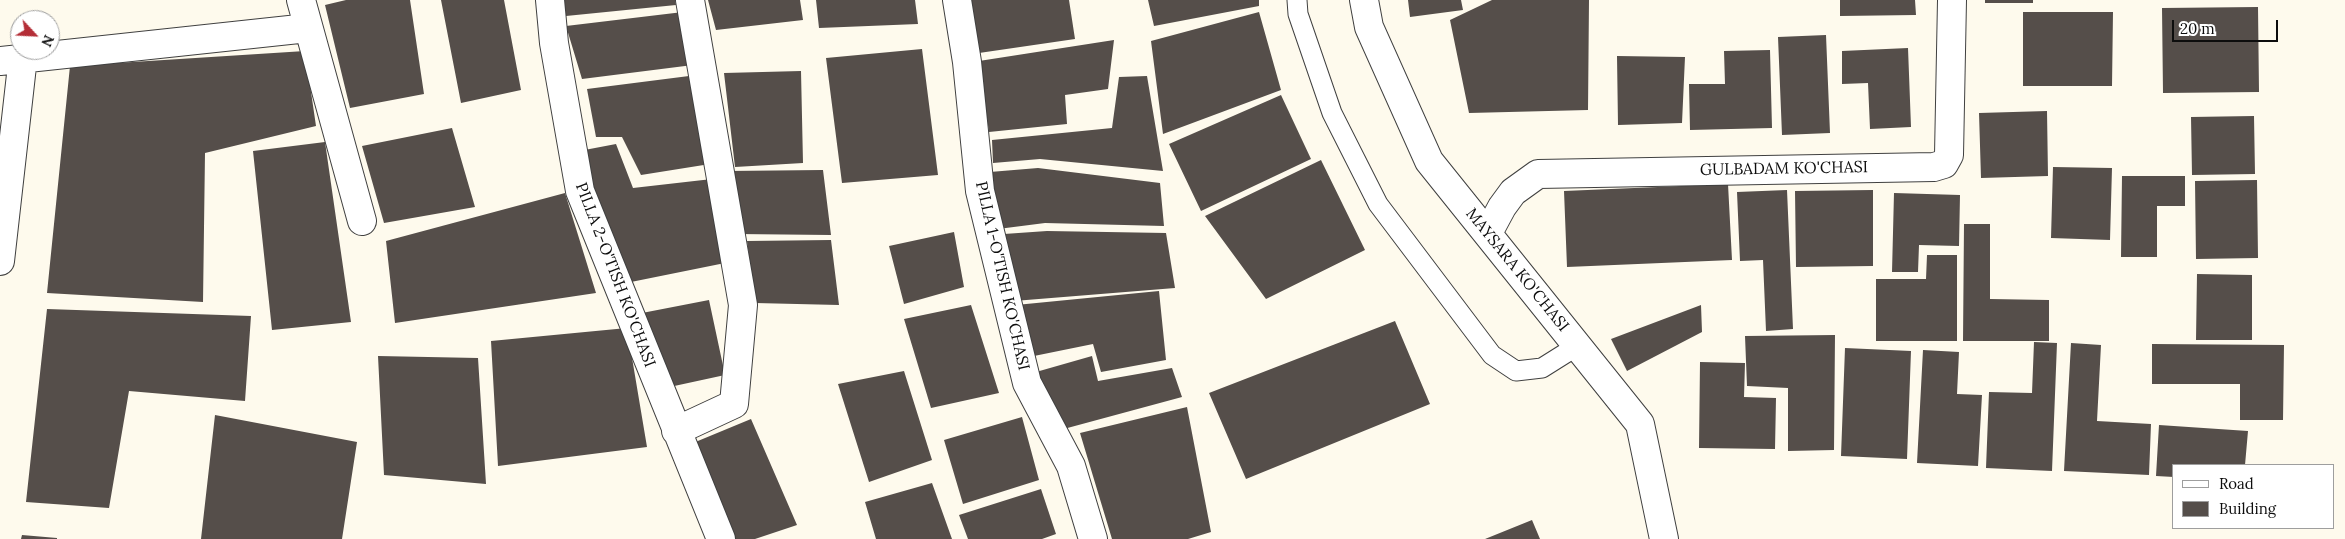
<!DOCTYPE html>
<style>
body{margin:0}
#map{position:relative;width:2345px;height:539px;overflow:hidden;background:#fefaed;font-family:Lora,serif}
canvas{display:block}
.legend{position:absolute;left:2172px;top:464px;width:162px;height:65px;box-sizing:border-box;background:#fff;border:1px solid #9e9e9e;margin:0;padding:6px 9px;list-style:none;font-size:15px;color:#0d0d0d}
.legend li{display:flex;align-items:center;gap:10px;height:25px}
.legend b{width:25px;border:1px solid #9e9e9e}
.north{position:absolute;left:10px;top:10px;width:50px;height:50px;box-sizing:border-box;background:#fff;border:1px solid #9e9e9e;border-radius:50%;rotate:115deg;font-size:14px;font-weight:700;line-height:20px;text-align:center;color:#0d0d0d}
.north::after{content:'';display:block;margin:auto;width:18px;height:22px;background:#b42e37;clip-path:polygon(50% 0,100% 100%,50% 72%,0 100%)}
.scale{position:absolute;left:2172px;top:20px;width:106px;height:22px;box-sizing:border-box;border:2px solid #0d0d0d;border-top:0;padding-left:6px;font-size:15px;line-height:18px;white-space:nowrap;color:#0d0d0d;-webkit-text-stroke:4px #fff;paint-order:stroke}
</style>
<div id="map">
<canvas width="2345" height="539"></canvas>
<ul class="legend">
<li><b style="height:6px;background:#fff"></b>Road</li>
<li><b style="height:14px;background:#554e4a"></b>Building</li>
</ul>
<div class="north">N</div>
<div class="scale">20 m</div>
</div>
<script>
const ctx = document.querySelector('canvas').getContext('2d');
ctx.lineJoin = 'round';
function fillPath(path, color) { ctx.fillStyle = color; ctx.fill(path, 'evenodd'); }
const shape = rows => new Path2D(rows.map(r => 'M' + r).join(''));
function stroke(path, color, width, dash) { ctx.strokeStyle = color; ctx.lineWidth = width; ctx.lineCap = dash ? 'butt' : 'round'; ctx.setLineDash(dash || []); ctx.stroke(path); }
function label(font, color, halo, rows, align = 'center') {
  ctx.font = font + ' Lora,serif'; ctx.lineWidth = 5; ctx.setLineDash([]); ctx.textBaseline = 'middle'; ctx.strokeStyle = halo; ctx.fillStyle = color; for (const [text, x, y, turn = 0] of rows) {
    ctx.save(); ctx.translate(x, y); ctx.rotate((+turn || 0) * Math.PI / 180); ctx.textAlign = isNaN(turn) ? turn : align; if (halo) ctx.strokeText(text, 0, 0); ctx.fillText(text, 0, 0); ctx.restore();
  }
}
const building = shape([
 [346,0,410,0,424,94,350,108,325,5],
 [441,0,504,0,521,90,461,103],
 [562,0,675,0,676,5,566,16],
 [708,0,800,0,803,20,716,30],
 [816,0,915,0,918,24,819,28],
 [970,0,1069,0,1075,39,979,53],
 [1148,0,1259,0,1259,6,1154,26],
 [1408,0,1461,0,1463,10,1410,17],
 [1492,0,1589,0,1588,110,1469,113,1450,20],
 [1840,0,1915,0,1916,15,1840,16],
 [1985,0,2033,0,2033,3,1985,3],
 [2258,7,2259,92,2163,93,2162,8],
 [683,12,693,65,582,79,566,26],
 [1259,12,1281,90,1163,134,1151,41],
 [2023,12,2113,12,2112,86,2023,86],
 [1826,35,1830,133,1782,135,1778,37],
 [1114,40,1108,89,1065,95,1067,124,989,132,979,61],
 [1908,48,1911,127,1870,129,1868,83,1842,84,1842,51],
 [922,49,938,175,842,183,826,58],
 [1770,50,1772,128,1690,130,1689,84,1725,84,1724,51],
 [305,51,316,126,205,153,203,302,47,293,70,66],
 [1617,56,1685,57,1682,123,1618,125],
 [801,71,803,163,735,167,724,73],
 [689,76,710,164,641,175,622,137,596,137,587,89],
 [1147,76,1163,171,1040,159,993,163,992,140,1112,128,1119,77],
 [1281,95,1311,159,1201,211,1169,144],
 [2047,111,2048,176,1981,178,1979,113],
 [2254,116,2255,174,2192,175,2191,117],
 [452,128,475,207,384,223,362,146],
 [325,142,351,322,272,330,253,151],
 [616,144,633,188,712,179,725,263,626,283,574,152],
 [1321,160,1365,250,1266,299,1205,216],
 [2053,167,2112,168,2110,240,2051,238],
 [1038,168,1160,183,1164,226,1045,223,998,229,990,172],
 [823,170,831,235,737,234,728,171],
 [2122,176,2185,176,2185,206,2157,206,2157,257,2121,257],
 [2257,180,2258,258,2196,259,2195,181],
 [1728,184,1732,260,1567,267,1564,191],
 [1787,190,1793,329,1766,331,1763,260,1740,261,1737,192],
 [1873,190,1873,266,1796,267,1795,191],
 [565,193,596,293,395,323,386,241],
 [1894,193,1960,195,1959,246,1919,245,1918,272,1892,272],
 [1964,224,1990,224,1990,299,2049,300,2049,341,1963,341],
 [1047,231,1166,233,1175,288,1014,301,1004,234],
 [954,232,964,287,904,304,889,246],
 [831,240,839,305,755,303,747,241],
 [1927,255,1957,255,1957,341,1876,341,1876,279,1926,279],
 [2197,274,2252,275,2252,340,2196,340],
 [1159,291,1166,360,1101,372,1093,344,1034,356,1016,305],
 [709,300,725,375,665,388,642,313],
 [971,305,999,393,931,408,904,319],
 [1701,305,1702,332,1627,371,1611,339],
 [47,309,251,316,245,401,129,391,109,508,26,502],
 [1395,321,1430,404,1246,479,1209,393],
 [627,328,647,447,498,466,491,341],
 [1835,335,1834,450,1788,451,1788,388,1747,386,1745,336],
 [2034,342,2057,343,2052,471,1986,468,1989,392,2032,393],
 [2071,343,2101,345,2097,421,2151,424,2149,475,2064,471],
 [2152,344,2284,345,2283,420,2240,420,2240,384,2152,384],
 [1845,348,1911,351,1907,459,1841,456],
 [1923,350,1959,352,1957,394,1982,395,1978,466,1917,463],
 [378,356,478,358,486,484,384,475],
 [1092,356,1098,381,1172,368,1182,397,1060,430,1036,372],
 [1700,362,1745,363,1744,397,1776,398,1775,449,1699,448],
 [904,371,932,460,869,482,838,384],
 [1187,407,1211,532,1188,539,1112,539,1080,433],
 [215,415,357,442,342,539,201,539],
 [1022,417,1039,480,963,504,944,440],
 [751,419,797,525,755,539,733,539,693,443],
 [2159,425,2248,431,2245,465,2174,465,2174,477,2156,476],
 [932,483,952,539,876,539,865,502],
 [1041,489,1056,534,1042,539,968,539,959,515],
 [1532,520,1540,539,1485,539],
 [22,535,57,538,57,539,21,539]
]);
const service = shape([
 [1297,0,1298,14,1332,113,1378,204,1492,355,1516,371,1542,368,1577,346]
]);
const minor = shape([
 [301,0,362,221],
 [550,0,554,43,580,191,721,539],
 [957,0,967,62,980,191,1027,383,1071,466,1093,539],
 [1364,0,1369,27,1429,161,1640,424,1664,539],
 [0,61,308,28],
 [1488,233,1502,207,1513,192,1538,174,1934,167,1944,164,1949,155,1952,0],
 [0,261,23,57],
 [676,431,734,404,743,305,690,0]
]);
const streetNames = [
 ["GULBADAM KO'CHASI",1784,169,-1],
 ["MAYSARA KO'CHASI",1517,270,51],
 ["PILLA 2-O'TISH KO'CHASI",615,275,69],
 ["PILLA 1-O'TISH KO'CHASI",1002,276,77]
];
fillPath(building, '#554e4a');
stroke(service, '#404040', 21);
stroke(minor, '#404040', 30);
stroke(service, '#fff', 19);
stroke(minor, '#fff', 28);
label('16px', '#0d0d0d', '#fff', streetNames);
</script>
